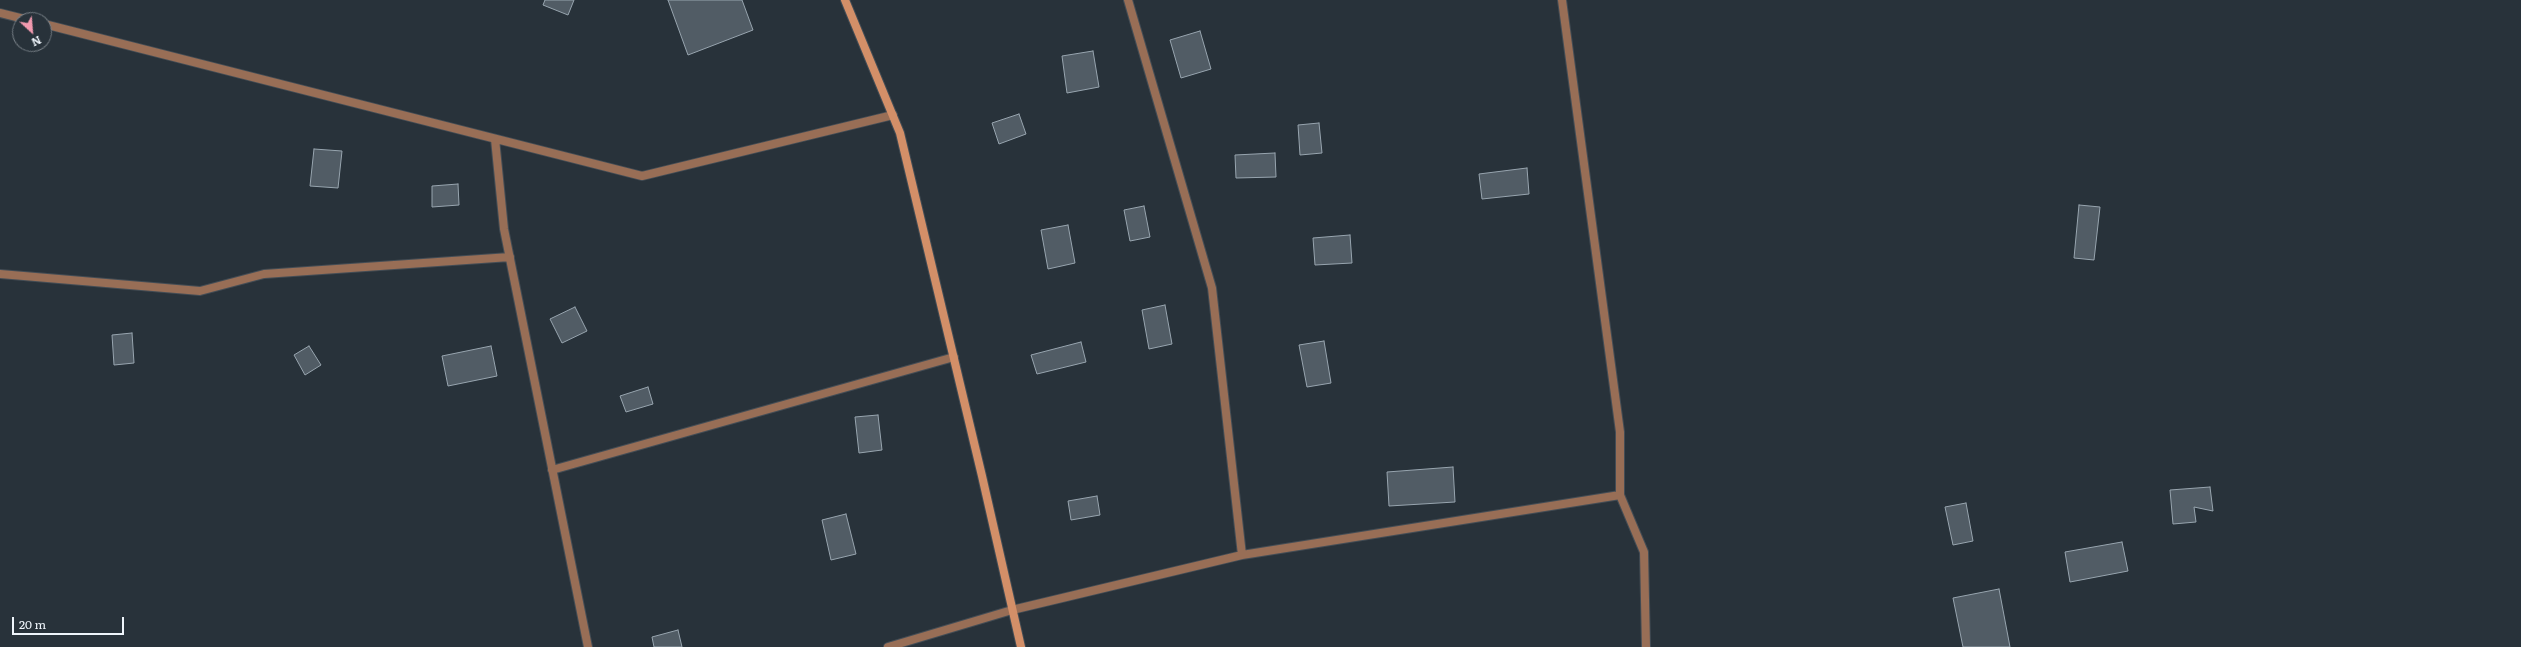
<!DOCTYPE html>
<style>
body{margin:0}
#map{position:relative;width:2521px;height:647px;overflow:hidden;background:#28323a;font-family:Literata,serif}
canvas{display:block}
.north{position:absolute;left:12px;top:12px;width:40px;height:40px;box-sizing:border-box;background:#28323a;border:1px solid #788087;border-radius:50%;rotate:154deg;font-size:11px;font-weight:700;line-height:16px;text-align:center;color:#eff5fb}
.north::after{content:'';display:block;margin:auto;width:14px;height:18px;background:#f29aaf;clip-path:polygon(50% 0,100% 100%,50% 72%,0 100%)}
.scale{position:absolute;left:12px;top:617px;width:112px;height:18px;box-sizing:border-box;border:2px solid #eff5fb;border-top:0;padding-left:5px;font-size:12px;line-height:14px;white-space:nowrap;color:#eff5fb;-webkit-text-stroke:3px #28323a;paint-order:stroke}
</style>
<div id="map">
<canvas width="2521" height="647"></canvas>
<div class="north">N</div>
<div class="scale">20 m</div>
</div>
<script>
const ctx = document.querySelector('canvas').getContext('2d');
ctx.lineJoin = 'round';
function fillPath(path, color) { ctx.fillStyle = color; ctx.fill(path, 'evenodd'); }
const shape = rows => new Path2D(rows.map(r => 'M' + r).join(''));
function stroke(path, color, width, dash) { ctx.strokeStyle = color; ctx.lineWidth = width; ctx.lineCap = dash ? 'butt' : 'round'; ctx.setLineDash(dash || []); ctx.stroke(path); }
const building = shape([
 [545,0,574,0,568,15,543,5,545,0],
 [668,0,742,0,753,30,688,55,668,0],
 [1200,31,1211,69,1181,78,1170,40,1200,31],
 [1093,51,1099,87,1067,93,1062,56,1093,51],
 [1019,114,1026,134,999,144,992,123,1019,114],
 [1319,123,1322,153,1300,155,1298,125,1319,123],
 [314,149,342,151,338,188,310,186,314,149],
 [1275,153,1276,177,1236,178,1235,155,1275,153],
 [1527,168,1529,194,1482,199,1479,174,1527,168],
 [458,184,459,205,432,207,432,186,458,184],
 [2079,205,2100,207,2094,260,2074,258,2079,205],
 [1144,206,1150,237,1130,241,1124,210,1144,206],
 [1068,225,1075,263,1048,269,1041,230,1068,225],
 [1350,235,1352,263,1315,265,1313,238,1350,235],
 [1165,305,1172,344,1149,349,1142,310,1165,305],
 [575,307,587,331,562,343,550,319,575,307],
 [132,333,134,363,114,365,112,335,132,333],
 [1324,341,1331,383,1307,387,1299,345,1324,341],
 [1081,342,1086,362,1037,374,1031,355,1081,342],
 [309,346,321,365,305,375,294,355,309,346],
 [491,346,497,376,448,386,442,356,491,346],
 [648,387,653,404,626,412,620,396,648,387],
 [878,415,882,450,859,453,855,417,878,415],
 [1453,467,1455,502,1389,506,1387,472,1453,467],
 [2210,487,2213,511,2194,507,2196,522,2173,524,2170,490,2210,487],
 [1097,496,1100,515,1071,520,1068,501,1097,496],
 [1966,503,1973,541,1953,545,1945,507,1966,503],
 [846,514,856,554,831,560,822,520,846,514],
 [2122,542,2128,571,2070,582,2065,552,2122,542],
 [1999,589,2010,647,1963,647,1953,598,1999,589],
 [678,630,682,647,654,647,652,637,678,630]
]);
const street = shape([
 [1128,0,1212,288,1242,555],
 [1562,0,1620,432,1620,495,1644,552,1646,647],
 [0,13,28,20],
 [44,24,642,176,893,115],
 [495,139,504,229,588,647],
 [0,274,200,291,264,274,510,257],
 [552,470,954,357],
 [888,647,1012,610,1242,555,1620,495]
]);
const secondary = shape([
 [845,0,900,133,982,476,1021,647]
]);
fillPath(building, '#515c65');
stroke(building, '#98a5af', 1);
stroke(street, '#444d55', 10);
stroke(secondary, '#444d55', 10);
stroke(street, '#986e56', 8);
stroke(secondary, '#d38f68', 8);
</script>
